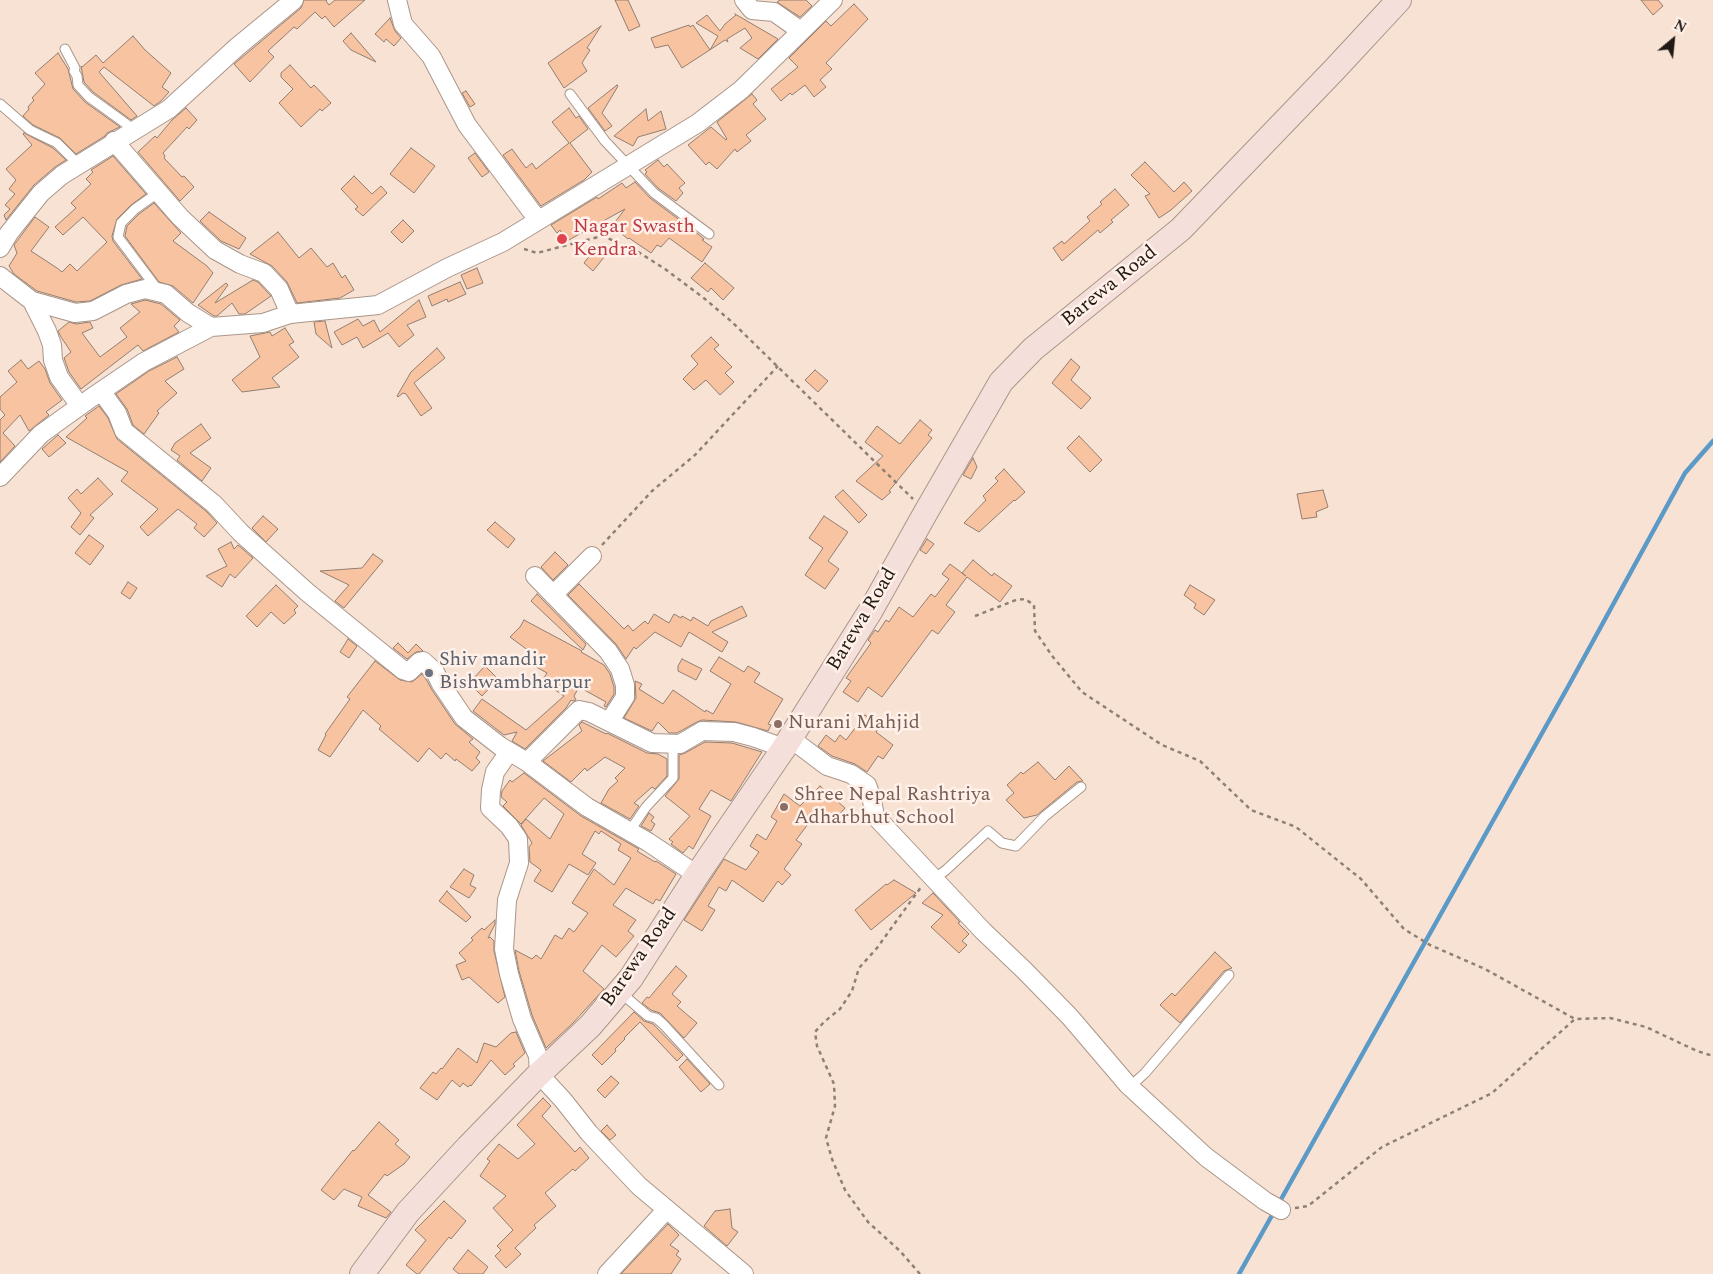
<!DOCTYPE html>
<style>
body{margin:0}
#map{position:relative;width:1713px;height:1274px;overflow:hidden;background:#f8e2d4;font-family:Spectral,serif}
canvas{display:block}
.north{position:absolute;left:1648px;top:15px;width:50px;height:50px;-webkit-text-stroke:4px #fff1e9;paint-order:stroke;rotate:28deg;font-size:14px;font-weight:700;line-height:20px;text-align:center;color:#211914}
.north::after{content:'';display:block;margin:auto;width:18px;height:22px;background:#211914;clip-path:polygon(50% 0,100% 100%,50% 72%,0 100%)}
</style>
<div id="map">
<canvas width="1713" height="1274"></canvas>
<div class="north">N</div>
</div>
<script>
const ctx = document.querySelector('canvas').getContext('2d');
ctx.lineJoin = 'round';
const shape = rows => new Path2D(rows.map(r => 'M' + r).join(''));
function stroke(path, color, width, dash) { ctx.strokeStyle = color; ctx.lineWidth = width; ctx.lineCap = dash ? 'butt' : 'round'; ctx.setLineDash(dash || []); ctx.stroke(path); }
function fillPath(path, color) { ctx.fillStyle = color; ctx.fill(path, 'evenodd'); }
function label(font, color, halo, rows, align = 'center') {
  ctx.font = font + ' Spectral,serif'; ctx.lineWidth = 5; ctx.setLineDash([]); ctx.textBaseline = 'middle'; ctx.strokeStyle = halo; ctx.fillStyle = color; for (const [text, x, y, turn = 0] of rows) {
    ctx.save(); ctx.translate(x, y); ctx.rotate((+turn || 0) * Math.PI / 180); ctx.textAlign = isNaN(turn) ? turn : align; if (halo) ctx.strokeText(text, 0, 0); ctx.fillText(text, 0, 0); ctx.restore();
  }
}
const stream = shape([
 [1279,1203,1569,685,1685,473,1713,441],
 [1239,1274,1275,1210]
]);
const building = shape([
 [304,0,327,0,326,1,329,5,335,0,365,0,334,27,325,16,322,19,315,12,297,29,294,27,268,51,274,57,250,82,234,64,301,8,304,0],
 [615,0,628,0,640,26,629,31,615,0],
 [780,0,806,0,812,6,800,17,777,2,780,0],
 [1641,0,1658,0,1663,6,1653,15,1641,0],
 [854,4,868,19,826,63,832,69,820,80,826,87,814,97,805,85,792,95,790,93,781,101,771,89,798,67,789,58,826,21,831,26,854,4],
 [735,14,778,39,758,59,740,48,752,38,745,28,727,39,728,42,725,40,682,68,668,45,655,48,651,38,689,25,690,27,693,25,710,50,718,36,696,23,707,15,720,31,725,24,736,15,735,14],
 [390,18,395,31,401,38,394,46,386,39,384,42,375,34,390,18],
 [601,26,587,48,590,50,582,63,587,71,564,88,548,63,601,26],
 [351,33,376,62,351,50,343,41,351,33],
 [133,36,145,50,171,73,162,87,169,92,161,101,154,106,104,67,99,72,137,116,131,120,93,92,84,82,81,66,82,67,96,55,103,63,133,36],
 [58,53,68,69,73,89,85,102,120,127,107,133,105,136,76,154,60,138,33,125,23,116,29,109,28,107,34,100,32,98,45,84,35,73,58,53],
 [290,65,311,88,314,85,331,103,322,111,320,109,301,127,279,103,293,89,281,77,281,73,290,65],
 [617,85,618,86,602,113,612,126,605,131,588,108,617,85],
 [466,91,475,104,470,107,462,93,466,91],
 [752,94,757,100,753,104,766,119,746,135,751,141,737,152,735,149,717,169,709,162,706,165,688,145,711,127,726,140,727,139,717,122,752,94],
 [186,108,197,120,189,129,187,127,163,153,165,156,164,158,182,177,184,176,194,187,180,201,138,152,155,136,157,138,172,120,186,108],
 [569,108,576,118,579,116,588,129,570,143,592,172,584,180,541,206,503,155,512,149,526,168,532,163,536,169,569,143,552,122,569,108],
 [646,109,648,121,661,111,666,129,638,137,633,146,614,136,646,109],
 [24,133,53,148,66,160,55,167,34,185,6,220,4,215,10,209,5,205,15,194,9,189,16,180,6,169,32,145,23,134,24,133],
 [411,148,435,166,414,193,390,174,411,148],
 [475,153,489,172,482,177,468,158,475,153],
 [113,156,146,194,131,205,117,219,112,236,113,241,142,279,121,285,90,301,76,302,37,291,14,274,9,266,17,253,14,245,35,217,49,227,31,251,57,268,62,272,70,264,77,271,107,242,83,217,63,235,55,227,76,208,71,203,91,184,86,179,93,172,91,170,113,156],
 [658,160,664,167,667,164,685,183,679,188,683,193,676,201,658,188,645,174,647,172,645,170,658,160],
 [1145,162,1174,192,1184,182,1192,191,1171,210,1159,218,1145,196,1150,194,1131,175,1145,162],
 [354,176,372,194,381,186,387,193,363,216,355,209,358,207,341,189,354,176],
 [635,182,650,198,693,230,704,239,702,240,712,247,702,262,669,238,661,247,657,245,651,253,629,238,628,239,612,226,625,209,567,241,560,230,557,233,551,225,597,197,598,199,622,183,626,188,635,182],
 [1115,189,1129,205,1111,220,1113,222,1100,233,1098,230,1062,261,1053,248,1062,241,1064,244,1090,221,1087,217,1102,204,1100,202,1115,189],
 [154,203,181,233,173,241,207,266,213,273,193,303,173,286,159,282,125,236,127,226,139,214,154,203],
 [209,212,246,238,239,249,221,241,200,221,209,212],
 [403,220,414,231,402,243,391,232,403,220],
 [278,232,299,258,311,248,327,267,333,263,342,278,345,275,354,290,340,298,297,303,287,282,272,266,250,254,278,232],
 [598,245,609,251,593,271,584,263,598,245],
 [705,263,734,288,723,300,711,288,708,292,691,278,705,263],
 [477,268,483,283,467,289,461,275,477,268],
 [253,280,258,282,271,296,245,314,239,314,232,303,217,316,214,316,198,305,226,283,228,285,215,303,253,280],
 [460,282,466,294,448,302,447,299,432,306,428,296,460,282],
 [145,300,161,304,180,320,174,326,179,332,143,351,138,345,81,389,69,372,64,358,71,352,61,337,58,331,69,322,76,324,90,322,93,328,82,333,100,357,127,337,120,328,140,312,131,304,145,300],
 [419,300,426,317,407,325,414,335,399,347,388,333,363,348,357,337,342,345,334,332,358,319,363,326,374,320,380,332,419,300],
 [325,321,332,348,316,334,314,322,325,321],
 [285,328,294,342,289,345,299,357,272,378,280,387,242,392,232,380,260,357,250,336,270,332,272,336,285,328],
 [711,337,719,345,714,349,732,367,725,373,734,382,720,395,706,380,694,390,683,379,698,364,691,356,711,337],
 [437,348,445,358,414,383,432,408,421,416,406,394,403,393,398,397,397,396,411,372,437,348],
 [177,357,184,369,165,381,177,393,157,411,159,413,144,434,133,425,127,409,116,394,149,371,177,357],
 [1071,359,1080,367,1071,380,1091,398,1081,409,1052,383,1071,359],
 [21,360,28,369,39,361,45,369,50,383,62,400,46,412,49,415,29,431,20,415,3,433,15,446,0,462,0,420,5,415,0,409,0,397,17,382,8,371,21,360],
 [815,370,828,381,818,392,805,380,815,370],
 [99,406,108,418,117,439,207,512,217,523,204,537,194,528,197,524,178,509,148,536,140,527,158,509,121,481,128,472,66,437,87,418,85,416,99,406],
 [920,420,932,430,928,435,932,438,889,491,891,492,882,500,856,481,883,456,865,442,877,426,900,444,920,420],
 [201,424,211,438,190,453,211,468,202,481,177,460,180,456,171,450,175,443,201,424],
 [58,435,66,443,49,457,42,449,58,435],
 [1079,436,1102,460,1090,472,1067,448,1079,436],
 [973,458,977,467,971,479,963,475,973,458],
 [1004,469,1025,492,1015,501,1014,500,979,532,964,523,986,500,983,496,998,481,995,478,1004,469],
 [98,478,113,494,90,515,94,518,80,535,71,527,81,513,68,498,77,489,81,494,98,478],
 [843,490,867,515,859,523,835,497,843,490],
 [1323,490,1328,507,1316,512,1317,517,1302,519,1297,494,1323,490],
 [263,516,278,529,266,542,252,528,263,516],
 [824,516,848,532,828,561,839,569,825,589,805,575,823,548,809,538,824,516],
 [495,522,515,539,508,548,487,530,495,522],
 [89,535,104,546,90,565,75,553,89,535],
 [927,539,934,544,926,554,920,550,927,539],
 [231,542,234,549,238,545,253,558,235,578,230,574,222,587,206,576,227,566,218,549,231,542],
 [555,552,568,565,553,580,541,567,555,552],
 [373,554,383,561,344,608,335,601,349,585,320,571,362,568,373,554],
 [973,560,992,576,994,573,1012,586,1000,602,967,577,946,605,955,612,938,634,932,630,882,697,868,687,858,702,843,692,851,681,846,678,871,643,868,640,875,630,878,632,886,620,889,622,899,607,913,617,931,594,935,597,949,579,942,574,950,564,966,576,962,573,973,560],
 [128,582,137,588,130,599,121,593,128,582],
 [579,584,624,629,628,625,633,631,645,621,648,624,654,614,669,623,674,614,681,618,682,616,691,621,693,617,708,626,711,621,742,606,747,616,712,632,728,642,722,652,689,632,681,647,655,632,636,649,634,647,626,659,616,644,568,595,579,584],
 [276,585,298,606,294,610,296,613,284,624,271,612,257,627,246,616,276,585],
 [1190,585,1215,600,1204,615,1194,608,1196,604,1184,595,1190,585],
 [537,594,586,644,583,650,531,601,537,594],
 [524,620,582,651,581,652,604,665,610,674,614,687,614,694,606,707,604,706,606,702,579,687,574,696,576,700,573,701,571,700,566,708,525,749,512,741,517,732,504,735,473,711,482,699,526,730,564,696,542,681,547,673,524,660,529,651,510,637,520,627,524,620],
 [348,639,357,646,349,658,340,652,348,639],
 [398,643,408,653,416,644,423,651,416,652,407,659,393,648,398,643],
 [719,657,744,672,748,666,760,673,754,682,783,699,768,724,771,725,768,731,736,722,702,720,697,722,677,733,669,733,658,722,652,731,624,718,636,698,635,681,642,684,639,689,663,704,673,690,705,712,706,710,713,714,731,684,710,671,719,657],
 [682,659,702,669,696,680,678,671,678,666,682,659],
 [375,661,400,680,412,682,422,674,426,679,432,690,455,724,473,739,469,742,480,752,476,758,480,762,472,771,456,759,455,761,446,753,441,759,429,748,418,762,379,729,381,726,363,710,330,757,318,750,326,735,325,734,350,699,347,697,375,661],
 [485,666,498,679,482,696,469,683,485,666],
 [865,715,880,727,876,732,893,745,883,759,878,756,867,772,855,764,832,756,818,746,826,735,835,742,840,735,846,740,865,715],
 [582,722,606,734,607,733,647,753,658,754,667,759,667,776,655,789,652,787,634,803,639,806,630,819,601,803,609,789,618,781,615,778,625,768,605,757,587,771,585,768,571,782,543,761,582,731,579,725,582,722],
 [705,742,732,743,762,752,731,801,711,790,699,809,711,816,693,849,689,846,683,853,671,844,673,842,669,839,690,816,665,796,679,779,679,755,685,753,705,742],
 [1038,762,1055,780,1069,766,1083,781,1077,782,1037,815,1024,818,1006,800,1014,793,1007,785,1021,772,1023,774,1038,762],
 [524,773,581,816,639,849,637,851,655,862,656,861,676,874,660,901,656,899,653,904,626,888,613,905,636,920,628,931,634,936,616,957,602,945,583,971,604,989,573,1023,546,1048,532,1015,519,971,515,950,532,959,536,955,541,959,555,935,562,939,569,928,574,932,588,913,572,903,594,869,614,885,631,858,618,850,621,844,601,831,599,834,595,831,582,854,596,863,588,875,569,864,552,892,534,881,541,870,530,862,529,847,532,843,521,825,526,819,550,839,564,814,544,798,521,824,503,806,507,802,501,797,502,791,510,780,512,782,524,773],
 [820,786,845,808,832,823,818,811,796,840,802,844,784,869,791,875,782,885,778,881,763,902,732,880,726,891,719,887,708,906,715,910,702,931,684,920,724,859,746,870,759,852,750,846,757,834,766,840,777,821,771,817,784,794,800,806,820,786],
 [649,813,654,817,651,821,655,824,651,831,641,826,649,813],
 [464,869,474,875,470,885,476,888,469,898,450,887,464,869],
 [894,880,916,893,871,930,855,910,886,884,887,885,894,880],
 [447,891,471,917,466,922,439,901,447,891],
 [933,893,960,922,958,923,969,934,962,941,967,945,959,953,931,927,943,915,922,903,933,893],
 [495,920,495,924,488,938,490,937,494,941,494,951,505,997,498,1003,469,977,462,980,456,965,466,961,459,953,473,940,471,938,482,928,484,930,495,920],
 [1215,952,1232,968,1224,971,1180,1023,1160,1005,1172,993,1175,996,1215,952],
 [676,966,687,976,672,994,681,1002,677,1006,697,1023,684,1038,660,1013,651,1010,642,1003,647,997,649,998,676,966],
 [634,1012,644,1021,653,1024,683,1055,677,1061,640,1022,624,1038,625,1039,615,1049,616,1051,602,1065,592,1055,634,1012],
 [516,1032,525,1053,513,1064,515,1066,505,1075,491,1060,471,1086,470,1085,468,1087,463,1083,460,1087,452,1080,437,1100,420,1088,433,1072,436,1074,441,1068,442,1069,458,1048,477,1063,484,1043,496,1047,511,1033,516,1032],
 [687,1059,710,1084,701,1092,679,1067,687,1059],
 [611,1076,619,1083,605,1098,597,1090,611,1076],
 [543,1098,551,1106,542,1116,575,1152,580,1147,589,1158,575,1171,573,1169,545,1193,556,1206,534,1225,536,1228,515,1248,521,1254,506,1268,495,1256,501,1250,497,1246,513,1230,493,1208,506,1196,480,1176,490,1161,487,1159,499,1144,518,1159,535,1144,517,1125,543,1098],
 [379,1122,399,1140,395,1144,410,1157,404,1164,387,1176,385,1174,368,1195,391,1212,386,1218,358,1206,362,1197,344,1189,334,1200,321,1190,353,1150,354,1151,379,1122],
 [607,1125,616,1135,610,1140,601,1131,607,1125],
 [444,1201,466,1221,451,1239,449,1237,419,1274,417,1274,406,1265,426,1240,415,1230,444,1201],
 [730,1209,732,1228,738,1232,727,1246,704,1226,715,1211,730,1209],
 [668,1224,679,1235,670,1245,679,1251,676,1255,681,1259,671,1274,621,1274,668,1224],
 [468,1250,488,1267,483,1274,459,1274,453,1269,468,1250]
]);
const path = shape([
 [524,249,537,253,602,236,632,248,665,269,705,299,732,322,913,499],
 [602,545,652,491,695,455,778,366],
 [975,616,1016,600,1025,599,1034,605,1035,631,1053,657,1082,692,1162,745,1200,761,1251,810,1296,827,1361,879,1404,929,1430,945,1485,969,1575,1019],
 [1295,1208,1308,1206,1382,1147,1492,1093,1575,1019,1610,1018,1646,1027,1697,1051,1713,1056],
 [920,1274,900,1251,868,1222,845,1190,832,1159,826,1138,835,1106,834,1084,817,1046,815,1032,824,1022,840,1009,852,991,859,968,877,948,921,887]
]);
const lane = shape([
 [65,49,75,68,74,71,77,76,78,85,89,97,125,123,133,130],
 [570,94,605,141,654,193,709,234],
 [0,104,30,130,57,143,78,164],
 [158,290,118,237,121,223,135,209,159,192],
 [629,832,646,807,673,778,673,744],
 [934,879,946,870,988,831,1002,843,1016,846,1045,816,1081,787],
 [620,992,648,1016,656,1018,664,1025,719,1085],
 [1128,1084,1133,1084,1145,1073,1229,975]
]);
const street = shape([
 [397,0,403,24,431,56,467,125,538,220],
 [744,0,752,10,774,12,801,31],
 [114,141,180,217,215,250,240,264,264,273,279,289,290,314],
 [0,248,9,233,41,193,62,175,169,109,237,47,294,0],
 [0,276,32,301,75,313,93,311,126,294,145,289,166,294,188,313,211,327,263,323,290,314,378,305,447,268,503,242,698,123,741,90,833,0],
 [32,301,47,331,52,345,53,360,59,377,80,406],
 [101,391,117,413,124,431,214,504,241,533,307,592,403,670,409,672,419,662,423,661,435,672,441,684,464,718,500,746,527,762,587,807,648,842,697,875],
 [0,477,41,434,91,398,144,362,211,327],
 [535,576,608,651,620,669,625,685,625,697,609,722],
 [553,595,592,556],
 [790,738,827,766,851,774,867,785,871,796,875,816,983,931,1024,970,1070,1017,1128,1085,1206,1157,1265,1201,1281,1210],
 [509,752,495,772,491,790,490,808,509,826,518,839,519,863,507,900,504,949,509,974,522,1019,538,1056,539,1074,563,1100,589,1133,639,1186,744,1274],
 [527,762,579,710,589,712,652,743,680,744,702,731,734,732,753,737,784,748],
 [607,1274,667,1209]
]);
const secondary = shape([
 [362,1274,408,1212,468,1147,539,1074,590,1026,631,978,697,875,784,748,871,610,926,512,1001,382,1033,349,1181,229,1335,69,1399,0]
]);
const markers = [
 [562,239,6,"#e0444e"],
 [429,673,5,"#6b7280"],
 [778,724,5,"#8d6e63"],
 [784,807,5,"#8d6e63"]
];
const healthNames = [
 ["Nagar Swasth",573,228],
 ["Kendra",573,251]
];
const streetNames = [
 ["Barewa Road",1110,287,-39],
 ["Barewa Road",863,620,-59],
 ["Barewa Road",640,958,-55]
];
const worshipNames = [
 ["Shiv mandir",439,661],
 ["Bishwambharpur",439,684]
];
const educationNames = [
 ["Nurani Mahjid",788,724],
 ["Shree Nepal Rashtriya",794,796],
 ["Adharbhut School",794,819]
];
stroke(stream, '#5b99c7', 4.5);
fillPath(building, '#f7c3a1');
stroke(building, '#927e71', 1);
stroke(lane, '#aa9689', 11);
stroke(street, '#aa9689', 20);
stroke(secondary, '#aa9689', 26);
stroke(path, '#8f8076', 2.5, [4, 4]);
stroke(lane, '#fff', 9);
stroke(street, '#fff', 18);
stroke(secondary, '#f5dfda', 24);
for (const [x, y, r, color] of markers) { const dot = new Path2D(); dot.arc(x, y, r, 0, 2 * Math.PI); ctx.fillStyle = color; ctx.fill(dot); stroke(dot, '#fff1e9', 2); }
label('20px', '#be3a42', '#fff1e9', healthNames, 'left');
label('20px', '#211914', '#fff1e9', streetNames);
label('20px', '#5b616d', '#fff1e9', worshipNames, 'left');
label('20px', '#785e54', '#fff1e9', educationNames, 'left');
</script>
